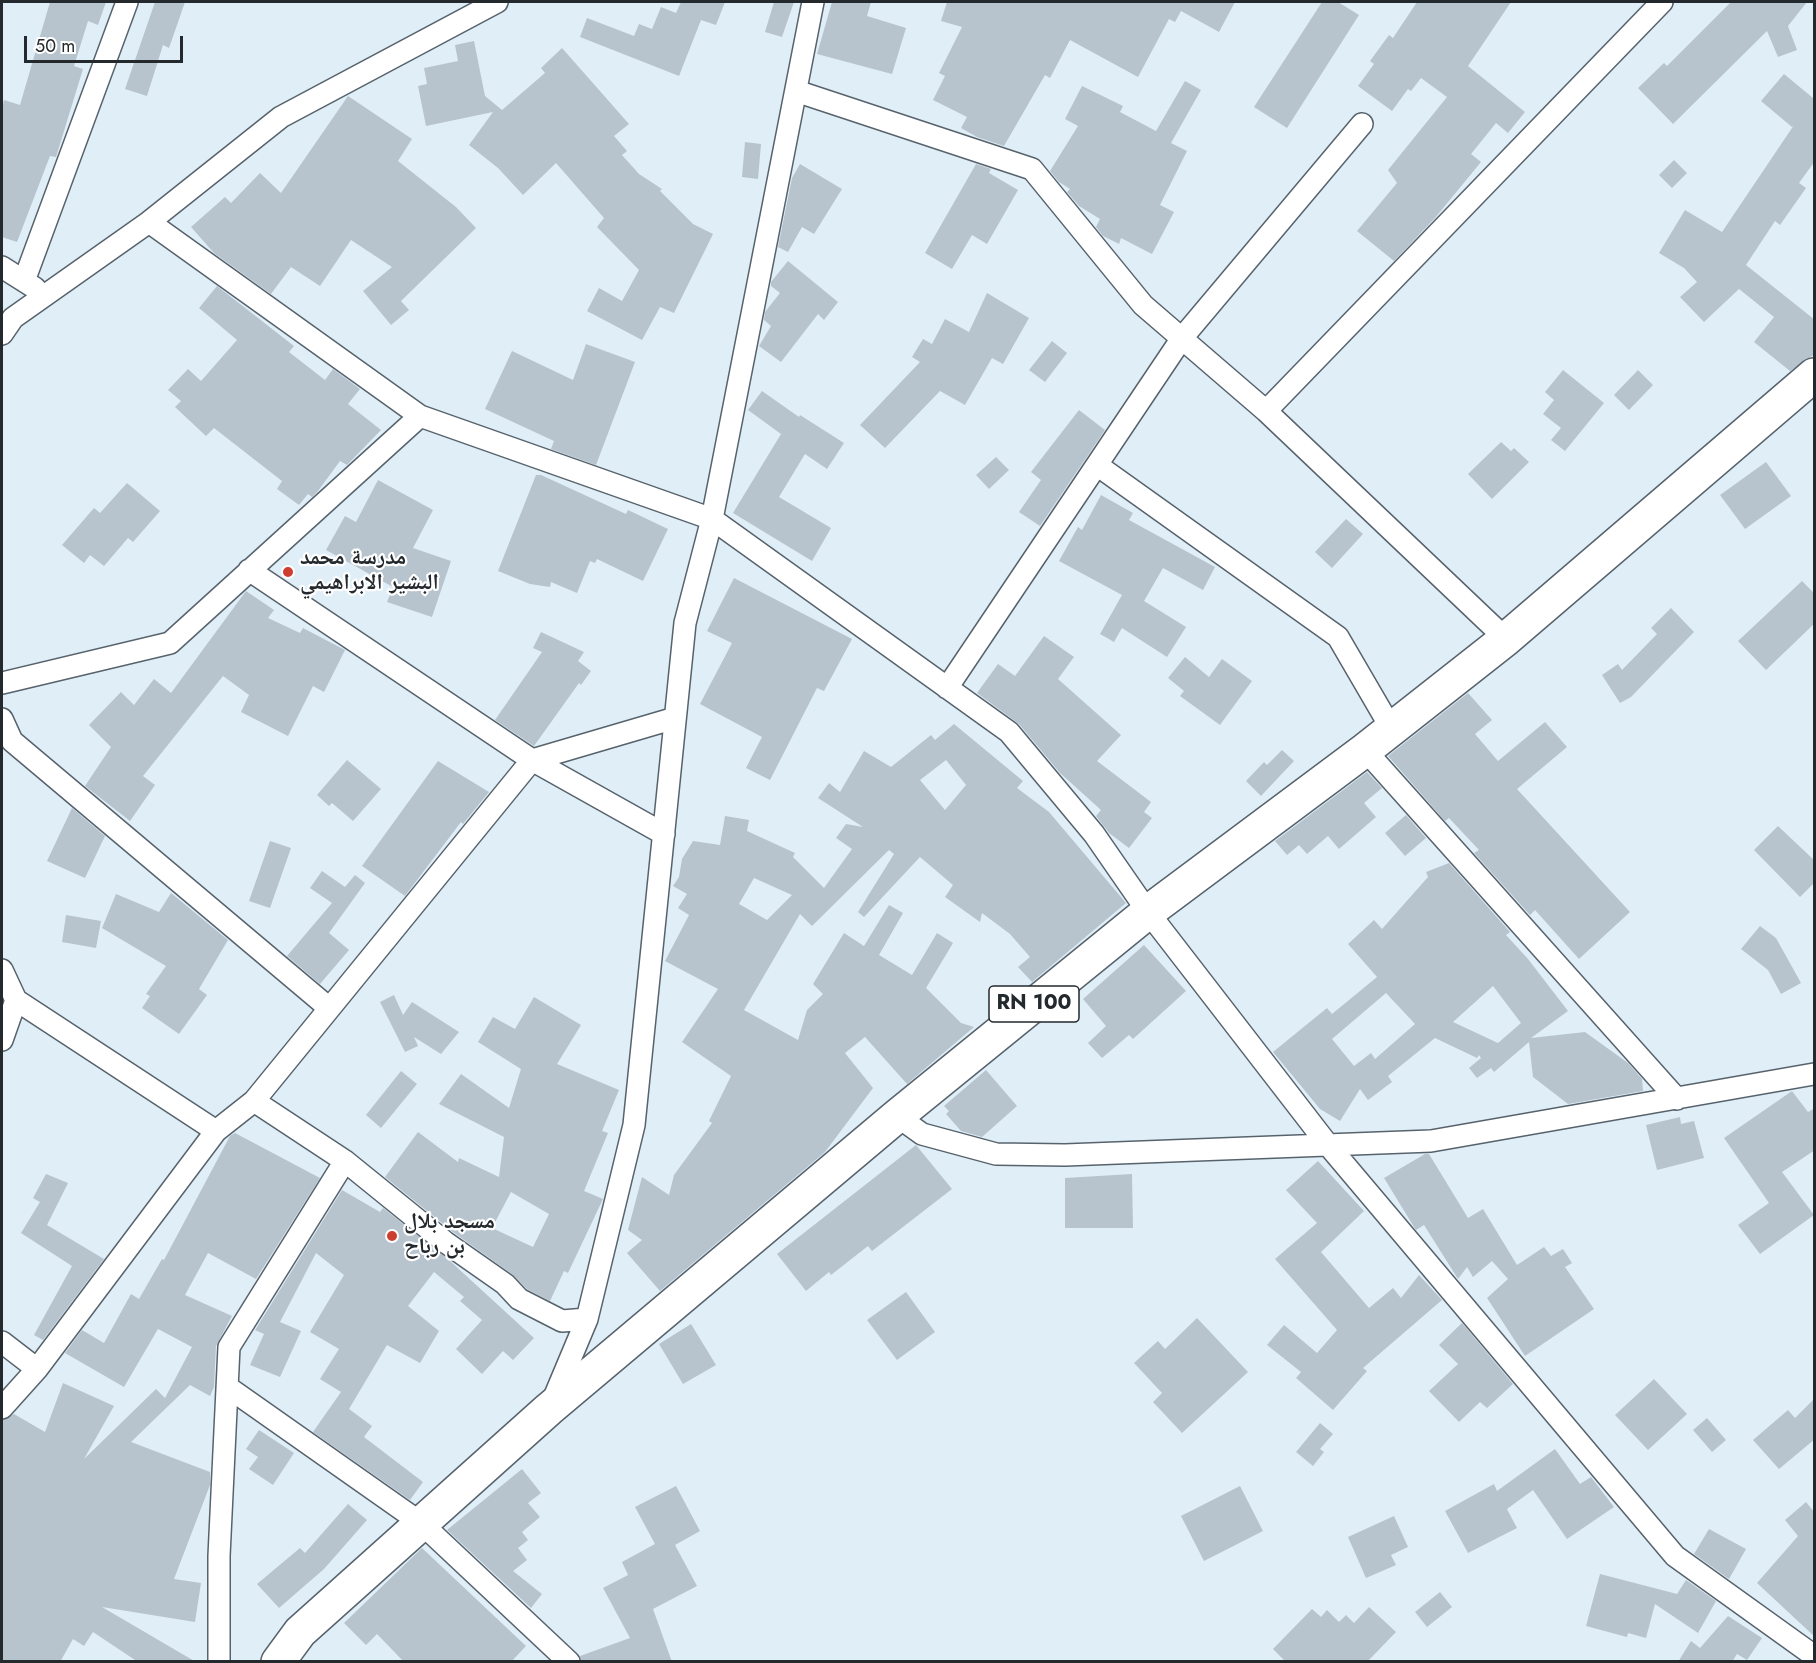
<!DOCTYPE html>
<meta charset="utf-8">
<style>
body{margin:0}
#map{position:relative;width:1816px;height:1663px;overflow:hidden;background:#e0eef8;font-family:Jost,sans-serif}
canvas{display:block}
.frame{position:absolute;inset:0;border:3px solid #23292c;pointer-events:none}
.scale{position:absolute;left:24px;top:36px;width:159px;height:27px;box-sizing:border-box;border:3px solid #23292c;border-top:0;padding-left:8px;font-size:18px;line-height:21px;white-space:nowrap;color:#23292c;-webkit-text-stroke:4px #fff;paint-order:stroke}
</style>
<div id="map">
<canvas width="1816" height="1663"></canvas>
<div class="frame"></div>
<div class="scale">50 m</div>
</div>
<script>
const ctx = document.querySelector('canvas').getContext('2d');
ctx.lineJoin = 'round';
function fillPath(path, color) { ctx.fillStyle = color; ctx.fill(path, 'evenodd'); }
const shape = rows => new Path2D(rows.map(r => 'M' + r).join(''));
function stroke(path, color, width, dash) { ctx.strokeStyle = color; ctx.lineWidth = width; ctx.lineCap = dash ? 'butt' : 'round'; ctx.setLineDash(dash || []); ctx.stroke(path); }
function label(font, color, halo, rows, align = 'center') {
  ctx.font = font + ' Jost,"Noto Naskh Arabic",sans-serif'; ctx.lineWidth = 4.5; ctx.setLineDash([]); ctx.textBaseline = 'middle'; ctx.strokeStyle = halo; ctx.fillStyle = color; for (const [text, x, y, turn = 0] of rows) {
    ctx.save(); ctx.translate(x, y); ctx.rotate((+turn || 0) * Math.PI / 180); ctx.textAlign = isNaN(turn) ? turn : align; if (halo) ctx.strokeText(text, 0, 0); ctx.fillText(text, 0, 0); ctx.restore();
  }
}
const building = shape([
 [50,2,106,2,98,25,88,21,74,66,83,69,56,157,50,156,17,242,2,237,2,109,4,100,20,105],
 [155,2,185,2,169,48,163,45,147,96,125,89],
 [681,2,725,2,716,25,701,20,679,76,580,37,587,18,634,36,639,24,652,29,661,7,676,13],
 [774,2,794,2,782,37,765,32],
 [832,2,871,2,867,16,906,28,892,74,817,54],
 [947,2,1235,2,1219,32,1181,11,1175,22,1169,19,1138,77,1070,40,1050,78,1045,75,1004,146,977,137,961,128,967,117,933,100,945,76,939,73,962,27,941,21],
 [1322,2,1338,2,1359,15,1287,128,1254,107],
 [1417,2,1511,2,1468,66,1525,112,1508,133,1496,123,1471,154,1481,162,1435,218,1394,261,1357,231,1397,183,1388,170,1447,97,1421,78,1411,91,1408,89,1392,111,1358,86,1374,64,1370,61,1389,35,1393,38],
 [1731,2,1807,2,1788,26,1797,50,1778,57,1767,31,1673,124,1638,88,1664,63,1667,66],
 [474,41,485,96,502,110,545,73,541,68,562,48,629,124,614,136,627,151,622,155,639,174,662,189,660,191,693,224,713,234,674,313,660,307,642,340,587,311,599,288,622,301,639,270,597,227,604,218,556,163,523,195,498,168,469,145,493,112,426,126,418,86,427,84,424,68,458,61,455,45],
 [1784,74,1813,98,1815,96,1815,161,1799,183,1806,188,1780,225,1775,221,1746,265,1815,320,1815,354,1790,371,1754,342,1774,317,1739,289,1704,322,1680,297,1697,282,1684,268,1659,253,1685,210,1722,232,1794,125,1792,127,1761,101],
 [1185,81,1201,90,1171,143,1187,151,1160,205,1174,212,1152,254,1121,238,1119,244,1103,236,1096,227,1100,219,1079,206,1067,192,1070,189,1059,182,1050,171,1078,126,1065,119,1082,86,1123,106,1120,112,1156,131],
 [348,96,412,139,398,161,456,207,476,228,401,301,409,310,391,325,363,291,392,267,351,240,320,286,291,267,271,294,214,253,191,227,225,197,231,203,260,173,281,193],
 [745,142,761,144,758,179,742,177],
 [1674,160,1687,173,1672,188,1659,175],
 [800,164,842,189,814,234,802,227,788,252,778,247,792,178],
 [976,164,991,169,989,173,1018,190,987,244,972,235,952,269,925,253],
 [788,261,838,302,824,320,818,314,781,362,759,346,771,326,764,320,765,312,780,293,771,286,771,282],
 [217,286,294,346,289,352,325,380,333,369,360,389,348,404,381,430,347,465,340,461,318,491,312,497,308,494,299,505,277,489,282,481,214,428,206,436,175,407,181,401,168,390,188,369,201,381,237,340,199,308],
 [987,293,1029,318,1003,364,992,358,965,405,940,391,885,448,860,425,920,362,912,357,923,339,932,344,945,319,969,332],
 [1052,341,1067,353,1045,382,1029,370],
 [586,344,635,362,596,465,551,449,554,441,485,409,512,351,573,380],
 [1563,370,1604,403,1565,451,1551,440,1561,428,1543,414,1554,400,1545,392],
 [1638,370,1653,385,1629,410,1614,395],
 [762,391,799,417,800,415,844,443,827,469,805,454,779,497,831,528,812,561,733,513,781,434,748,410],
 [1079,410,1105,430,1040,526,1019,512,1041,480,1031,472],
 [1501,442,1511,451,1514,448,1529,462,1492,499,1468,474],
 [996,457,1009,470,989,489,976,475],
 [1766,462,1791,496,1745,529,1720,495],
 [536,475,541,475,626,514,628,510,668,529,643,581,597,559,595,563,590,561,577,593,551,582,550,587,530,584,498,571],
 [378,480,433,510,413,548,451,561,432,617,387,602,393,587,326,550,345,516,356,522],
 [127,483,160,511,133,542,128,538,104,566,90,555,84,563,62,545,94,508,100,513],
 [1101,495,1133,513,1129,520,1215,567,1203,590,1163,568,1144,601,1186,627,1167,657,1122,628,1114,642,1100,634,1122,595,1059,561,1078,527,1082,530],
 [1346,519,1363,534,1332,568,1315,552],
 [734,578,852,639,824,691,817,688,770,780,746,768,762,737,700,704,732,643,707,631],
 [1802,581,1815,594,1815,623,1766,670,1738,641],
 [246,591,274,610,268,618,300,633,303,628,345,650,324,692,313,686,288,736,241,712,249,695,223,676,143,776,155,785,130,821,85,786,111,747,89,725,121,692,134,705,154,679,171,693],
 [1671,608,1694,632,1631,697,1620,703,1602,675,1618,664,1622,670,1657,634,1651,628],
 [541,632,584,652,578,661,591,671,581,685,579,683,534,746,495,720,542,652,533,648],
 [1044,636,1074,657,1058,679,1121,735,1097,761,1151,802,1144,812,1152,818,1129,848,1109,833,1096,816,1101,810,1060,773,1019,724,977,693,998,664,1015,676],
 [1185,657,1209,677,1222,659,1252,681,1220,725,1180,696,1184,691,1168,678],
 [1468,693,1492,720,1475,734,1498,761,1545,722,1567,747,1517,789,1630,912,1579,959,1535,910,1530,915,1474,853,1479,850,1449,818,1445,821,1388,756],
 [954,724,1023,781,1017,788,1049,812,1126,903,1032,982,1018,967,1030,957,1010,934,982,913,980,922,945,897,953,885,920,857,864,917,858,912,894,854,889,850,812,926,800,914,744,1010,798,1040,807,1010,823,994,813,984,844,933,864,946,889,905,903,913,879,955,912,975,937,933,953,943,926,988,961,1023,974,1027,907,1084,865,1037,845,1053,873,1088,825,1152,660,1291,627,1253,642,1240,628,1230,642,1177,669,1195,674,1175,712,1123,709,1121,731,1076,682,1042,718,989,665,961,689,915,678,908,687,894,673,886,679,877,682,859,693,841,720,845,725,816,749,820,747,831,795,853,793,857,824,888,852,849,836,838,846,824,863,827,818,798,829,783,840,792,864,751,891,767,931,735,935,740],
 [946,760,966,785,945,810,920,780],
 [754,878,792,895,767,920,739,904],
 [1282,750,1294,761,1261,796,1246,781,1264,762,1267,765],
 [347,760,381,789,353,821,332,803,329,806,317,795],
 [438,761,489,792,463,824,461,822,405,896,362,866],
 [1367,772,1382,788,1364,803,1376,817,1339,849,1328,836,1307,854,1299,845,1287,855,1275,841],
 [72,808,105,836,85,878,47,861],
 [1406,815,1426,838,1405,856,1385,833],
 [1778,826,1815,861,1815,882,1800,897,1754,850],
 [270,841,291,848,270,908,249,901],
 [1449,863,1510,932,1506,935,1528,959,1568,1011,1531,1038,1585,1032,1628,1063,1642,1079,1643,1091,1568,1104,1533,1077,1529,1042,1494,1072,1491,1068,1477,1078,1469,1068,1481,1058,1479,1055,1477,1058,1435,1038,1388,1076,1392,1082,1368,1100,1360,1089,1340,1121,1320,1109,1273,1052,1327,1008,1332,1014,1377,977,1348,944,1374,920,1382,929,1428,877,1426,872],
 [1493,986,1521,1023,1498,1043,1453,1022],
 [1386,993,1415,1024,1375,1059,1371,1053,1354,1066,1332,1039],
 [322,871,345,887,355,875,365,883,329,933,349,950,320,984,287,956,332,903,310,888],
 [171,893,228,940,199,989,207,995,179,1034,142,1008,150,996,146,994,166,966,102,928,116,894,159,912],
 [66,915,101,921,96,948,62,942],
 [1760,926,1776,938,1801,983,1781,994,1768,970,1741,949],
 [1144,945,1186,991,1133,1039,1129,1035,1102,1058,1088,1043,1106,1026,1083,999],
 [394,995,403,1015,412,1002,459,1032,441,1054,414,1037,418,1046,405,1052,380,1002],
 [534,997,581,1025,557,1064,619,1090,602,1131,608,1133,584,1191,603,1199,568,1273,564,1271,550,1301,527,1289,512,1274,453,1232,385,1177,418,1132,458,1162,459,1158,499,1177,504,1137,439,1104,461,1074,509,1108,521,1069,478,1042,493,1017,515,1029],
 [511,1192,549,1214,533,1247,492,1228],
 [986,1070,1017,1106,982,1137,961,1131,946,1114,949,1111,944,1106],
 [401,1071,417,1084,381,1128,366,1115],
 [1792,1091,1808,1112,1815,1108,1815,1150,1782,1172,1814,1215,1760,1254,1738,1225,1769,1203,1724,1138],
 [1680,1117,1681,1124,1694,1121,1704,1158,1657,1170,1646,1125],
 [235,1133,320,1178,256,1279,208,1253,185,1295,232,1316,216,1346,214,1387,210,1396,190,1385,131,1442,210,1472,210,1485,174,1579,201,1583,195,1622,102,1607,196,1662,138,1662,93,1632,84,1646,73,1639,60,1662,2,1662,2,1420,14,1414,45,1432,63,1383,114,1406,84,1459,156,1389,165,1398,192,1347,158,1329,124,1387,65,1353,82,1330,104,1343,131,1294,139,1299,162,1259,164,1260,230,1136],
 [916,1145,952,1189,872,1251,868,1246,831,1275,829,1272,806,1291,777,1254],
 [1425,1154,1429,1154,1468,1218,1483,1209,1517,1265,1544,1247,1551,1256,1563,1249,1572,1263,1565,1267,1594,1309,1525,1356,1487,1298,1508,1279,1492,1261,1473,1277,1467,1267,1458,1279,1424,1225,1416,1230,1414,1227,1384,1178],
 [1318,1161,1364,1211,1321,1252,1369,1308,1393,1288,1401,1298,1419,1275,1442,1300,1363,1368,1367,1371,1333,1410,1296,1378,1301,1372,1267,1345,1284,1325,1317,1353,1337,1330,1275,1259,1317,1223,1286,1190],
 [46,1174,68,1183,47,1225,104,1259,43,1340,34,1335,72,1266,21,1233,40,1202,33,1198],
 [1132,1174,1133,1228,1065,1228,1065,1178],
 [342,1190,380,1212,383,1208,450,1261,534,1338,513,1360,503,1351,482,1374,456,1349,482,1320,460,1301,464,1297,434,1272,408,1306,439,1331,420,1363,387,1345,349,1409,372,1426,364,1437,423,1482,410,1500,313,1432,341,1392,320,1379,339,1349,310,1332,344,1275,316,1253,280,1322,301,1331,280,1377,250,1365,264,1334,255,1330,257,1327],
 [906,1292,935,1332,897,1360,867,1320],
 [1197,1318,1248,1372,1182,1433,1153,1402,1162,1393,1134,1363,1158,1341,1165,1349],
 [1462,1323,1513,1384,1487,1408,1480,1402,1459,1422,1429,1391,1458,1364,1439,1345],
 [691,1324,716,1365,683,1384,659,1344],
 [1654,1379,1687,1414,1648,1450,1615,1415],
 [1815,1398,1815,1439,1779,1469,1753,1440,1788,1410,1795,1418],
 [1707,1418,1726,1440,1712,1452,1693,1430],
 [1320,1423,1333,1434,1320,1449,1324,1452,1313,1466,1296,1452],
 [259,1430,294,1453,273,1485,249,1469,258,1457,246,1449],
 [1555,1449,1580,1484,1591,1477,1614,1507,1567,1539,1533,1490,1507,1509,1517,1528,1468,1553,1445,1511,1494,1484,1497,1491],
 [522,1469,541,1493,528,1503,540,1517,522,1532,528,1540,518,1548,527,1560,513,1571,542,1594,531,1608,447,1530],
 [676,1486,700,1531,675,1545,697,1586,653,1609,672,1662,581,1662,580,1656,630,1638,603,1588,628,1575,622,1562,655,1544,635,1507],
 [1240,1486,1263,1531,1204,1561,1181,1516],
 [1806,1502,1815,1513,1815,1637,1757,1583,1798,1536,1785,1520],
 [348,1504,367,1520,324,1569,279,1608,257,1584,300,1548,305,1553],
 [1394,1516,1408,1547,1391,1555,1396,1565,1366,1578,1348,1537],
 [1709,1529,1746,1549,1729,1579,1694,1554],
 [422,1548,526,1646,511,1662,404,1662,377,1634,366,1645,344,1623],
 [1600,1574,1677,1594,1686,1580,1716,1601,1698,1633,1655,1604,1646,1638,1628,1633,1627,1637,1586,1626],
 [1440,1592,1452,1607,1427,1627,1415,1612],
 [1369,1607,1396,1632,1367,1662,1286,1662,1273,1649,1312,1609,1321,1617,1327,1610,1339,1622,1346,1615,1354,1623],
 [1728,1616,1762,1638,1747,1660,1737,1654,1732,1662,1678,1662,1691,1641,1700,1648]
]);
const minor = shape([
 [796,91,1032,169,1143,305,1266,411,1506,639],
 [149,222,420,416,712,519,1009,732,1094,834,1148,912,1328,1145,1675,1556,1813,1655],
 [2,267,35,288],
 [24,281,127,2],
 [2,334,13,318,149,222,281,117,497,2],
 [1266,411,1662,2],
 [1097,465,1338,637,1391,728],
 [249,570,532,760,664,834],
 [2,683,170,643,420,416],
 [947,688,1182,338,1362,124],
 [2,719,12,741,329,1008],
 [1365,750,1677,1099],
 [2,970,16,1000,2,1040],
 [16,1000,216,1131],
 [897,1116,922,1134,996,1154,1065,1155,1431,1141,1814,1074],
 [587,1319,562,1321,519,1299,505,1284,445,1242,345,1161,254,1101,532,760,675,718],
 [2,1342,37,1369],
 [229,1388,421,1523,569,1662],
 [553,1400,587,1319,634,1125,685,623,712,519,813,2],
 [2,1408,37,1369,216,1131,254,1101],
 [219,1662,219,1556,229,1347,345,1161]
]);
const primary = shape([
 [278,1662,300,1632,549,1409,897,1116,1148,912,1365,750,1506,639,1814,375]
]);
const markers = [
 [288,572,6,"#cc3f30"],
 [392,1236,6,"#cc3f30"]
];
const shields = [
 [1034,1004,90]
];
const shieldNames = [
 ["RN 100",1034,1004]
];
const poiNames = [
 ["مدرسة محمد",300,559],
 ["البشير الابراهيمي",300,584],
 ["مسجد بلال",404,1223],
 ["بن رباح",404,1248]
];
fillPath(building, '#b7c4ce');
stroke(minor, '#57636c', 24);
stroke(primary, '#57636c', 36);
stroke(minor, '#fff', 21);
stroke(primary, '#fff', 33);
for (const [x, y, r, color] of markers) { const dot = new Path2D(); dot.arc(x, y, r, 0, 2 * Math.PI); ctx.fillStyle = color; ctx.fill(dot); stroke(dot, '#fff', 2); }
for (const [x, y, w] of shields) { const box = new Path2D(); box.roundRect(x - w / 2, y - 18, w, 36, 4.5); ctx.fillStyle = '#fff'; ctx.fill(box); stroke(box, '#23292c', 1.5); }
label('bold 21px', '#23292c', null, shieldNames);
label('bold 22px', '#23292c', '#fff', poiNames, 'left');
</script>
